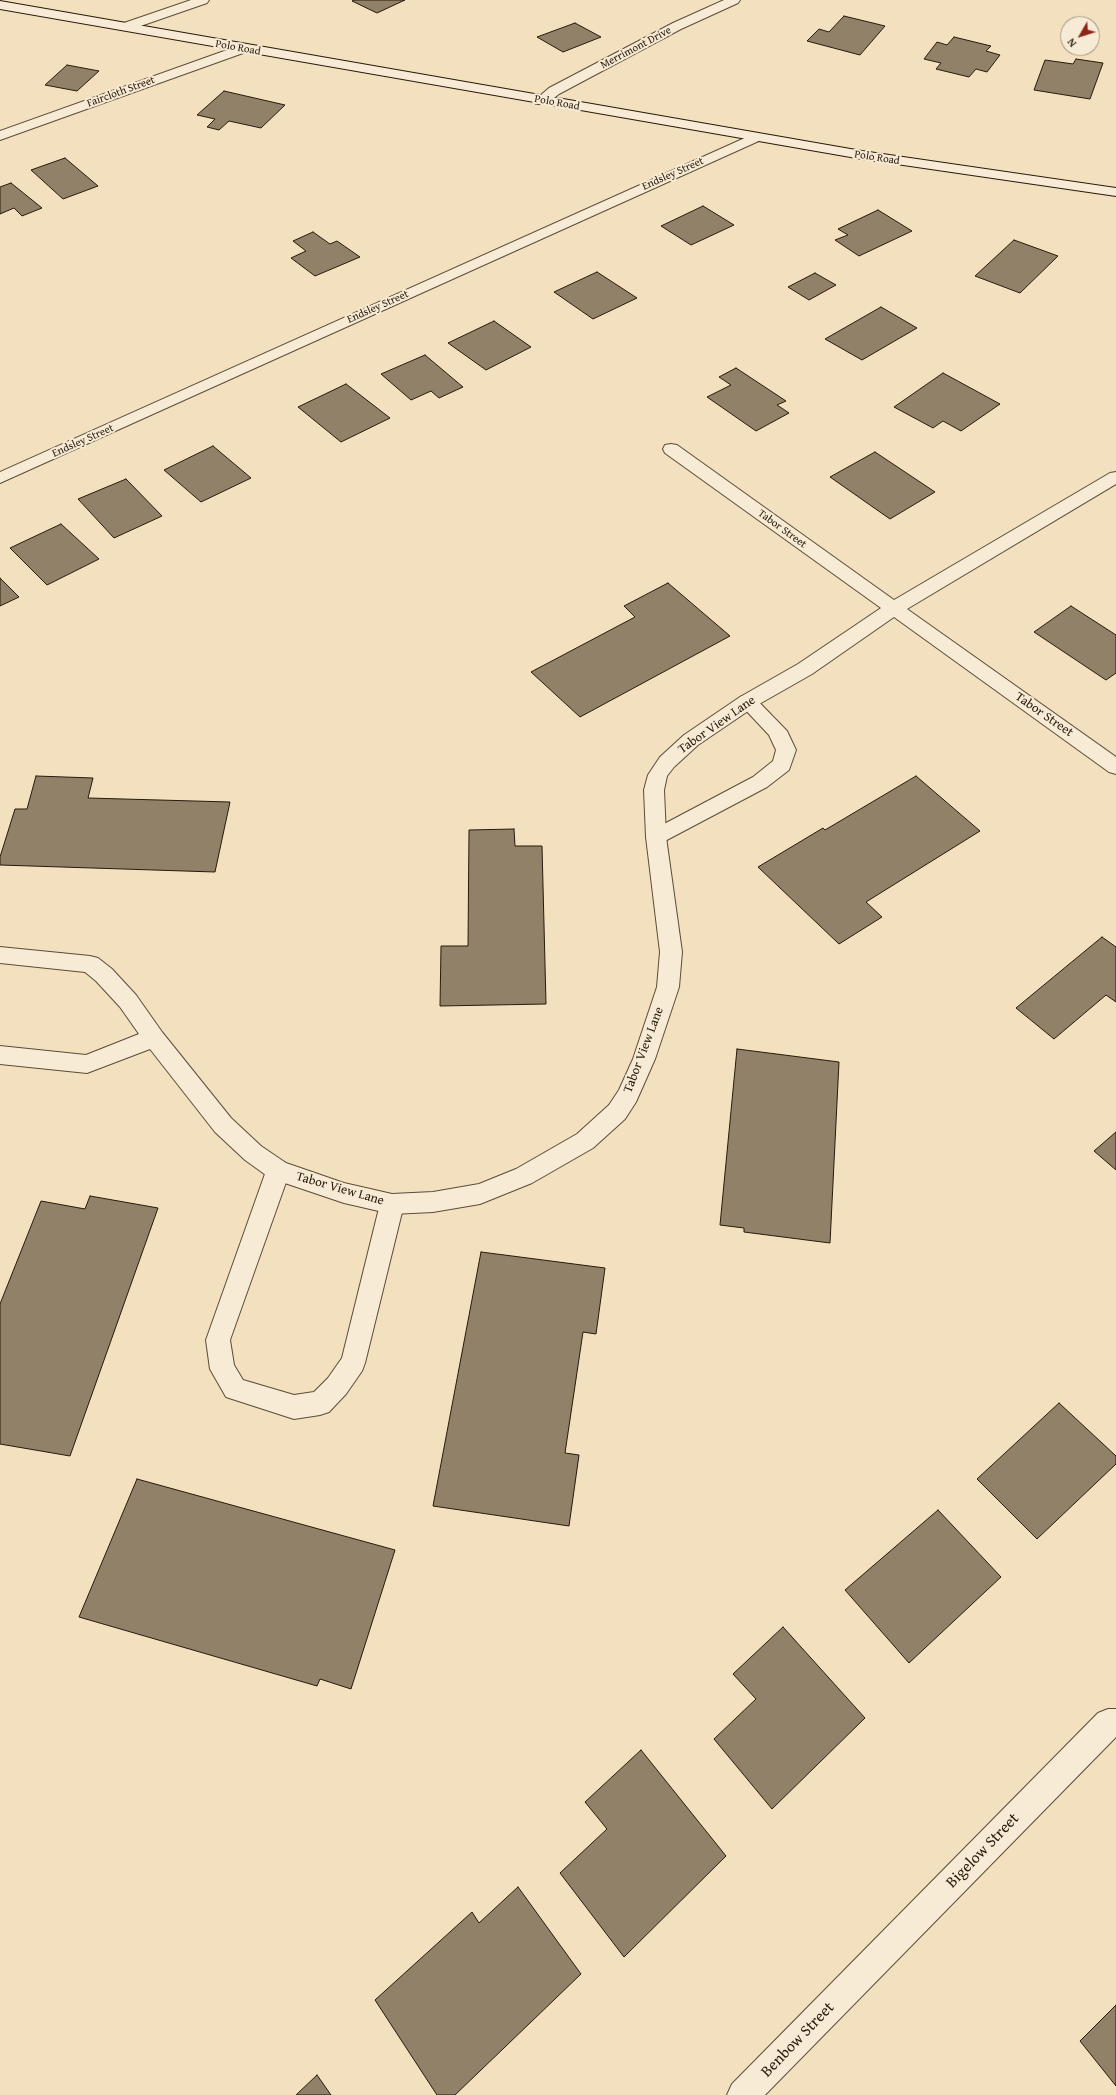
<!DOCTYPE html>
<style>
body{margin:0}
#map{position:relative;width:1116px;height:2095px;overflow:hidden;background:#f2e0be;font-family:"Gentium Book Plus",serif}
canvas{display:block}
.north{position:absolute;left:1060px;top:16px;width:40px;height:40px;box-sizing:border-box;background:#f7ebd5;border:1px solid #a49784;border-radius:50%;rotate:231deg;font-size:11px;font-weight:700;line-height:16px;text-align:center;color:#281a0b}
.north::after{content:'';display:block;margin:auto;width:14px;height:18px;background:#8f2418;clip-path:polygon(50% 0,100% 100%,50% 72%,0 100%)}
</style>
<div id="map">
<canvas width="1116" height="2095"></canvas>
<div class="north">N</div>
</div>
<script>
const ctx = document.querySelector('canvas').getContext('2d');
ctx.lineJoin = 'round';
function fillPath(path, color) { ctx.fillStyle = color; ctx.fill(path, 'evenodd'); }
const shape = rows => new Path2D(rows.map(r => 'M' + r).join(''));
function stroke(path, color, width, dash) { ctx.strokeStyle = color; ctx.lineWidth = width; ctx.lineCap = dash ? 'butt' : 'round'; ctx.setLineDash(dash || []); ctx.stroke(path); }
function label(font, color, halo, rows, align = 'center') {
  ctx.font = font + ' "Gentium Book Plus",serif'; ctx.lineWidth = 4; ctx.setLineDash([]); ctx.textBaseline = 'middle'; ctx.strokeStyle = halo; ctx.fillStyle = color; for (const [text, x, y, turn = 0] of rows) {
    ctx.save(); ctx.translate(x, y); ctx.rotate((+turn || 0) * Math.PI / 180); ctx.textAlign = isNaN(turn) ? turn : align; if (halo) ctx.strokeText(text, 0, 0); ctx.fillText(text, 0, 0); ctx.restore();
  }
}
const building = shape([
 [354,0,405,0,377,13,352,1,354,0],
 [844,16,885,26,860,55,807,41,819,29,829,32,844,16],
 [575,23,601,37,563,52,537,37,575,23],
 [954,37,991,46,986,51,1000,55,987,72,976,69,969,77,936,69,941,63,924,59,937,42,947,45,954,37],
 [1076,59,1103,63,1090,99,1034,90,1045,60,1073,64,1076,59],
 [67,65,99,71,77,91,45,85,67,65],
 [224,91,285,105,261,128,229,121,219,130,207,127,215,119,197,115,224,91],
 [65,158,98,186,63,199,31,170,65,158],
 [11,183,42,208,22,216,14,208,0,214,0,187,11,183],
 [703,206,734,225,691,245,661,226,703,206],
 [878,210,912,231,859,256,835,240,848,235,838,229,878,210],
 [313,232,330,244,337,241,360,257,315,276,291,258,306,251,293,241,313,232],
 [1014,240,1058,256,1020,293,975,276,1014,240],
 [597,272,637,298,593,319,554,292,597,272],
 [815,273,836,285,809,300,788,287,815,273],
 [881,307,917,328,862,360,825,339,881,307],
 [494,321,531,347,486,370,448,343,494,321],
 [425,355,463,387,439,398,431,391,411,400,381,374,425,355],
 [736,368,786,401,777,405,789,413,756,431,707,397,731,385,719,377,736,368],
 [943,373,1000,404,961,431,943,421,933,428,894,407,943,373],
 [346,384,390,418,341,442,298,407,346,384],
 [213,446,251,478,201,502,164,470,213,446],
 [875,452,935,492,890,519,830,477,875,452],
 [126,479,162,516,114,538,78,499,126,479],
 [61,524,99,559,47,585,10,548,61,524],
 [0,578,19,597,0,606,0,578],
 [668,583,730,636,580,717,531,672,635,617,624,606,668,583],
 [1071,606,1116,635,1116,673,1106,680,1034,632,1071,606],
 [36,776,93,778,88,798,230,802,215,872,0,865,0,857,15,809,27,809,36,776],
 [916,776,980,831,866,902,882,917,839,944,758,867,823,828,825,830,916,776],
 [514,829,515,846,542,846,546,1004,440,1006,441,946,468,946,469,830,514,829],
 [1102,937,1116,947,1116,1002,1106,995,1054,1039,1016,1008,1102,937],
 [737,1049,839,1062,830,1243,744,1232,744,1228,720,1225,737,1049],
 [1116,1132,1116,1170,1094,1151,1116,1132],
 [90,1196,158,1208,70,1456,0,1444,0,1304,41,1201,85,1209,90,1196],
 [481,1252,605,1268,596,1334,583,1332,565,1453,579,1455,569,1526,433,1506,481,1252],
 [1059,1403,1116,1456,1116,1464,1037,1539,977,1479,1059,1403],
 [137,1479,395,1550,351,1689,320,1679,317,1686,79,1617,137,1479],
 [938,1510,1001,1577,909,1663,845,1590,938,1510],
 [783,1627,865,1718,772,1809,714,1739,756,1699,733,1674,783,1627],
 [641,1750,726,1856,624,1957,560,1873,607,1829,585,1802,641,1750],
 [518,1887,581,1974,455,2095,437,2095,375,2000,472,1912,479,1923,518,1887],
 [1116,2005,1116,2086,1080,2041,1116,2005],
 [317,2075,331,2095,296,2095,317,2075]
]);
const service = shape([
 [747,695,754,697,787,731,796,750,789,770,767,787,663,842,656,845,649,842,646,837,649,832,753,777,773,761,776,750,769,735,738,702,740,697,747,695],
 [278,1161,286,1164,290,1171,230,1340,234,1365,243,1380,294,1395,314,1392,328,1378,342,1358,380,1204,384,1197,392,1194,400,1197,404,1204,365,1363,362,1371,346,1394,329,1412,320,1415,294,1419,226,1397,210,1369,206,1340,266,1171,270,1164,278,1161]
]);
const minor = shape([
 [191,0,209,0,207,3,129,30,121,30,119,27,121,24,191,0],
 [724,0,740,0,738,3,681,29,559,94,546,104,536,104,534,101,549,88,673,23,724,0],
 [241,45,247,49,246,52,0,140,0,131,241,45],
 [756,133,763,137,761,140,0,483,0,472,756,133],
 [671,444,677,445,894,600,1110,473,1116,472,1116,484,907,609,1116,757,1116,774,1109,772,894,617,812,674,754,707,698,745,674,767,667,776,664,790,666,837,682,952,679,987,655,1059,636,1102,625,1119,593,1148,532,1183,480,1204,433,1212,392,1214,344,1203,270,1178,245,1160,215,1132,150,1049,87,1073,0,1064,0,1046,86,1055,139,1034,120,1007,96,981,85,972,0,963,0,947,90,956,98,958,112,969,136,995,162,1032,231,1118,261,1146,286,1163,344,1183,392,1194,433,1192,479,1184,516,1169,577,1134,609,1105,619,1090,633,1059,657,987,660,952,646,837,644,790,648,775,660,757,684,735,740,697,798,664,881,608,665,453,663,449,665,445,671,444],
 [1108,1709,1116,1709,1116,1737,765,2095,727,2095,732,2084,1098,1713,1108,1709]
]);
const secondary = shape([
 [0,1,862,151,1116,188,1116,196,862,159,0,9,0,1]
]);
const farStreetnames = [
 ["Polo Road",238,48,10],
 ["Merrimont Drive",636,48,-28],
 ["Faircloth Street",121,92,-20],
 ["Polo Road",557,103,10],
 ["Polo Road",877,158,9],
 ["Endsley Street",673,174,-24],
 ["Endsley Street",378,307,-24],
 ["Endsley Street",83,441,-24],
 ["Tabor Street",782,529,36]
];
const streetNames = [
 ["Tabor Street",1044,715,35],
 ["Tabor View Lane",717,725,-35],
 ["Tabor View Lane",644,1050,-69],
 ["Tabor View Lane",340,1189,16]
];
const nearStreetnames = [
 ["Bigelow Street",983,1851,-46],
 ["Benbow Street",798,2040,-46]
];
fillPath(building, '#918168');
stroke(building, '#281a0b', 1);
stroke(service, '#5a4c38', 2);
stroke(minor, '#5a4c38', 2);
stroke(secondary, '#281a0b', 2);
fillPath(service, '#f7ebd5');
fillPath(minor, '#f7ebd5');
fillPath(secondary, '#f7ebd5');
label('11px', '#281a0b', '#f7ebd5', farStreetnames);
label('13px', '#281a0b', '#f7ebd5', streetNames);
label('16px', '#281a0b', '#f7ebd5', nearStreetnames);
</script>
